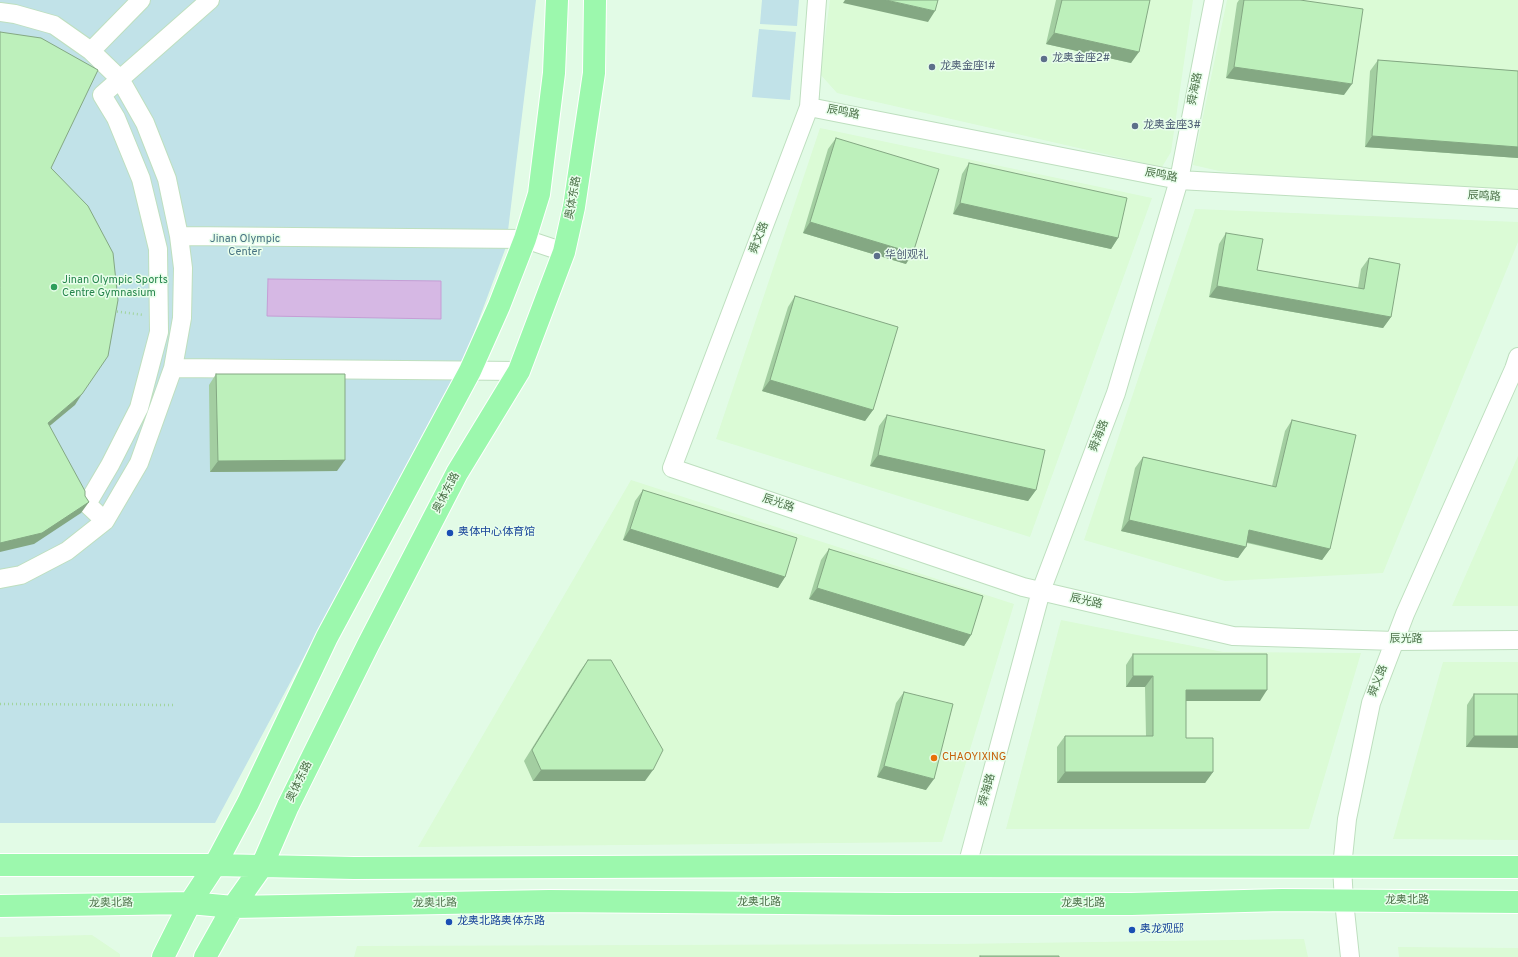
<!DOCTYPE html>
<meta charset="utf-8">
<style>
body{margin:0}
canvas{display:block;background:#e2fbe6}
</style>
<canvas width="1518" height="957"></canvas>
<script>
const ctx = document.querySelector('canvas').getContext('2d');
ctx.lineJoin = 'round';
function fillPath(path, color) { ctx.fillStyle = color; ctx.fill(path, 'evenodd'); }
const shape = rows => new Path2D(rows.map(r => 'M' + r).join(''));
function stroke(path, color, width, dash) { ctx.strokeStyle = color; ctx.lineWidth = width; ctx.lineCap = dash ? 'butt' : 'round'; ctx.setLineDash(dash || []); ctx.stroke(path); }
function label(font, color, halo, rows, align = 'center') {
  ctx.font = font + ' Overpass,"Noto Sans SC",sans-serif'; ctx.lineWidth = 3; ctx.setLineDash([]); ctx.textBaseline = 'middle'; ctx.strokeStyle = halo; ctx.fillStyle = color; for (const [text, x, y, turn = 0] of rows) {
    ctx.save(); ctx.translate(x, y); ctx.rotate((+turn || 0) * Math.PI / 180); ctx.textAlign = isNaN(turn) ? turn : align; if (halo) ctx.strokeText(text, 0, 0); ctx.fillText(text, 0, 0); ctx.restore();
  }
}
const commercial = shape([
 [830,0,1193,0,1171,152,1162,167,837,93,820,74],
 [1227,0,1518,0,1518,195,1356,185,1219,171,1193,165],
 [820,128,1152,198,1030,537,716,439],
 [1195,209,1518,222,1518,242,1383,573,1225,581,1084,540],
 [1518,456,1518,606,1452,606],
 [631,480,1014,604,942,842,418,847],
 [1061,620,1223,652,1361,653,1309,829,1006,829],
 [1443,662,1518,662,1518,840,1393,839],
 [92,935,120,954,120,957,0,957,0,937],
 [1304,939,1308,957,354,957,357,946,955,944],
 [1398,947,1518,948,1518,957,1399,957]
]);
const green = shape([
 [0,0,536,0,506,247,466,354,215,823,0,823],
 [762,0,799,0,797,26,760,24],
 [759,29,796,32,790,100,752,97]
]);
const water = shape([
 [268,279,441,281,441,319,267,316,268,279]
]);
const path = shape([
 [113,311,144,315],
 [0,704,173,705]
]);
const minor = shape([
 [817,0,809,107,672,468,1023,587,1233,636,1395,641,1518,640],
 [0,12,15,14,54,25,91,51,120,79,145,123,167,179,179,236,183,268,182,318,173,368,139,463,105,521,67,551,21,575,0,579],
 [91,51,141,0],
 [809,107,1179,180,1518,199],
 [179,236,525,239,564,252],
 [173,368,519,371],
 [105,521,87,504,110,465,139,408,159,332,158,249,141,179,116,118,102,95,210,0],
 [967,866,1041,591,1116,393,1179,180,1214,0],
 [1350,957,1344,901,1342,867,1347,819,1371,703,1405,614,1514,369,1518,357]
]);
const major = shape([
 [0,865,215,865,354,868,820,866,1518,867],
 [0,906,190,903,233,907,549,901,897,904,1131,904,1282,900,1518,902],
 [163,957,190,903,215,865,248,803,327,637,470,371,499,306,525,239,539,194,554,73,557,0],
 [205,957,233,907,262,866,288,806,368,645,457,473,519,371,564,252,574,207,594,73,595,0]
]);
const wall = shape([
 [1056,0,1150,0,1131,63,1046,44],
 [1239,0,1300,0,1344,95,1226,78,1237,3],
 [1378,60,1518,71,1518,158,1365,147,1370,71],
 [836,138,906,264,803,233,828,149],
 [969,163,1118,238,1111,249,953,214,962,174],
 [1226,233,1257,270,1358,288,1361,269,1369,258,1391,317,1383,328,1209,297,1219,244],
 [795,296,873,410,865,421,762,391,788,307],
 [216,374,337,471,210,472,209,385],
 [887,415,1036,490,1028,501,870,466,879,426],
 [1292,420,1330,549,1322,560,1247,543,1238,558,1121,531,1135,468,1143,457,1272,486,1285,431],
 [643,490,785,577,778,588,623,540,635,501],
 [829,549,971,635,964,646,809,599,821,560],
 [1133,654,1260,701,1186,701,1186,738,1213,772,1205,783,1057,783,1057,747,1065,736,1146,736,1145,687,1126,687,1126,665],
 [588,660,645,781,533,781,524,761,580,671],
 [904,692,926,790,877,777,896,703],
 [1474,694,1518,694,1518,748,1466,747,1467,705]
]);
const shadedWall = shape([
 [845,0,886,0,935,11,928,22,843,3],
 [1054,33,1139,52,1131,63,1046,44],
 [1234,67,1352,84,1344,95,1226,78],
 [1372,136,1518,147,1518,158,1365,147],
 [960,203,1118,238,1111,249,953,214],
 [810,222,913,253,906,264,803,233],
 [1217,286,1391,317,1383,328,1209,297],
 [770,380,873,410,865,421,762,391],
 [82,394,75,405,40,434,48,423],
 [878,455,1036,490,1028,501,870,466],
 [345,460,337,471,210,472,218,461],
 [89,502,81,513,34,544,0,552,0,543],
 [1129,520,1246,547,1238,558,1121,531],
 [630,529,785,577,778,588,623,540],
 [1249,530,1330,549,1322,560,1242,541],
 [817,588,971,635,964,646,809,599],
 [1133,676,1153,676,1145,687,1126,687],
 [1186,690,1267,690,1260,701,1179,701],
 [1474,736,1518,736,1518,748,1466,747],
 [884,766,934,779,926,790,877,777],
 [541,770,653,770,645,781,533,781],
 [1065,772,1213,772,1205,783,1057,783]
]);
const building = shape([
 [886,0,938,0,935,11,886,0],
 [1062,0,1150,0,1139,52,1054,33,1062,0],
 [1244,0,1300,0,1363,9,1352,84,1234,67,1244,0],
 [0,32,41,38,98,70,51,168,88,206,113,253,118,300,108,356,82,394,48,423,85,491,85,496,89,502,42,533,0,543,0,32],
 [1378,60,1518,71,1518,147,1372,136,1378,60],
 [836,138,939,169,913,253,810,222,836,138],
 [969,163,1127,198,1118,238,960,203,969,163],
 [1226,233,1263,239,1257,270,1364,289,1369,258,1400,264,1391,317,1217,286,1226,233],
 [795,296,898,327,873,410,770,380,795,296],
 [216,374,345,374,345,460,218,461,216,374],
 [887,415,1045,450,1036,490,878,455,887,415],
 [1292,420,1356,435,1330,549,1249,530,1246,547,1129,520,1143,457,1276,487,1292,420],
 [643,490,797,538,785,577,630,529,643,490],
 [829,549,983,596,971,635,817,588,829,549],
 [1133,654,1267,654,1267,690,1186,690,1186,738,1213,738,1213,772,1065,772,1065,736,1153,736,1153,676,1133,676,1133,654],
 [588,660,611,660,663,750,653,770,541,770,532,750,588,660],
 [904,692,953,704,934,779,884,766,904,692],
 [1474,694,1518,694,1518,736,1474,736,1474,694],
 [980,956,1059,956,1059,957,980,957,980,956]
]);
const markers = [
 [1044,59,4,"#5c6f8a"],
 [932,67,4,"#5c6f8a"],
 [1135,126,4,"#5c6f8a"],
 [877,256,4,"#5c6f8a"],
 [54,287,4,"#2e9e5b"],
 [450,533,4,"#1a4fb4"],
 [934,758,4,"#e8710a"],
 [449,922,4,"#1a4fb4"],
 [1132,930,4,"#1a4fb4"]
];
const serviceNames = [
 ["龙奥金座2#",1052,59],
 ["龙奥金座1#",940,67],
 ["龙奥金座3#",1143,126],
 ["华创观礼",885,256]
];
const streetNames = [
 ["舜海路",1196,89,-79],
 ["辰鸣路",843,113,11],
 ["辰鸣路",1161,176,11],
 ["辰鸣路",1484,197,3],
 ["奥体东路",574,198,-80],
 ["舜文路",760,238,-69],
 ["舜海路",1100,436,-69],
 ["奥体东路",447,493,-62],
 ["辰光路",778,504,19],
 ["辰光路",1086,602,13],
 ["辰光路",1406,640],
 ["舜义路",1379,681,-69],
 ["奥体东路",300,782,-64],
 ["舜海路",988,790,-75],
 ["龙奥北路",1407,901],
 ["龙奥北路",759,903],
 ["龙奥北路",111,904,-1],
 ["龙奥北路",435,904,-1],
 ["龙奥北路",1083,904]
];
const parkNames = [
 ["Jinan Olympic",245,240],
 ["Center",245,253]
];
const leisureNames = [
 ["Jinan Olympic Sports",62,281],
 ["Centre Gymnasium",62,294]
];
const transitNames = [
 ["奥体中心体育馆",458,533],
 ["龙奥北路奥体东路",457,922],
 ["奥龙观邸",1140,930]
];
const foodNames = [
 ["CHAOYIXING",942,758]
];
fillPath(commercial, '#dbfbd6');
fillPath(green, '#c1e2e8');
fillPath(water, '#d6b8e4');
stroke(water, '#c59ed5', 1);
stroke(minor, '#bedfbf', 20);
stroke(major, '#fff', 24);
stroke(path, '#a1d49e', 2.5, [1, 3]);
stroke(minor, '#fff', 18);
stroke(major, '#9cf8ad', 22);
fillPath(wall, '#a3cea1');
fillPath(shadedWall, '#84a883');
fillPath(building, '#bdf0bb');
stroke(building, '#84a883', 1);
for (const [x, y, r, color] of markers) { const dot = new Path2D(); dot.arc(x, y, r, 0, 2 * Math.PI); ctx.fillStyle = color; ctx.fill(dot); stroke(dot, '#e8feeb', 1.5); }
label('11px', '#4e5e75', '#e8feeb', serviceNames, 'left');
label('11px', '#4d724a', '#e8feeb', streetNames);
label('11px', '#487383', '#e8feeb', parkNames);
label('11px', '#27864d', '#e8feeb', leisureNames, 'left');
label('11px', '#164399', '#e8feeb', transitNames, 'left');
label('11px', '#c56008', '#e8feeb', foodNames, 'left');
</script>
